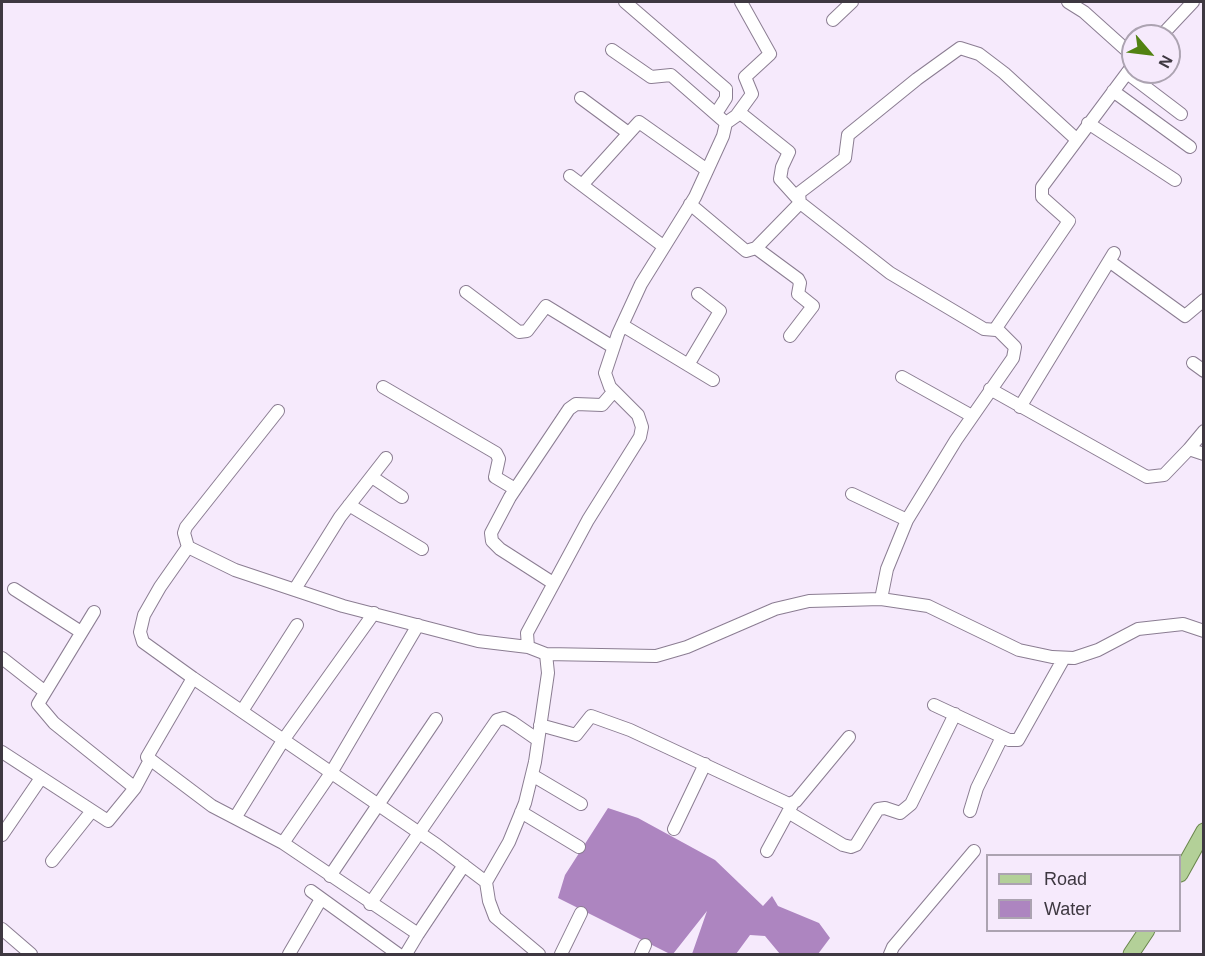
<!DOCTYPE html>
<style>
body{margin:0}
#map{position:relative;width:1205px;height:956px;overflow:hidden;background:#f6eafc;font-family:Arial,sans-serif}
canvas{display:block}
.frame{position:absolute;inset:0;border:3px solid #3e3841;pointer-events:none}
.legend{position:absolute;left:986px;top:854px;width:195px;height:78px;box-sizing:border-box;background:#f6eafc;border:2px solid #aca3b1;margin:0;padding:8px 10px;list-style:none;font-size:18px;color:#3e3841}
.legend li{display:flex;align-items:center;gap:12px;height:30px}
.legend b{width:30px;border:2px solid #aca3b1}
.north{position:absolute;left:1121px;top:24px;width:60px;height:60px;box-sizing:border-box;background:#f6eafc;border:2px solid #aca3b1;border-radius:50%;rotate:118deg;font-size:16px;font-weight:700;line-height:24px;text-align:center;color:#3e3841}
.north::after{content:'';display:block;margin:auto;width:21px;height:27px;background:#528212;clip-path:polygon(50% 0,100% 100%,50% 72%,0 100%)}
</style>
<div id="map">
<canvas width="1205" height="956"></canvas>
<div class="frame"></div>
<ul class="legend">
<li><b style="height:8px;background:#b3d098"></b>Road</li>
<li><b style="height:16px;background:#ad85c0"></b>Water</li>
</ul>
<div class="north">N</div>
</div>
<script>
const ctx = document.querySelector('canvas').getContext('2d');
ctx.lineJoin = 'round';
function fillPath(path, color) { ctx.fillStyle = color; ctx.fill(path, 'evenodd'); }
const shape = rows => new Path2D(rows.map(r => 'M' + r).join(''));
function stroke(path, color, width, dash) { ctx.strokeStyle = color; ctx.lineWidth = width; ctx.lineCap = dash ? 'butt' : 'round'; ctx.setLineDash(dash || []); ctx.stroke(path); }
const water = shape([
 [608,808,638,818,715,860,763,906,772,896,778,906,819,923,830,938,818,954,780,954,765,936,750,935,736,954,692,954,707,911,673,954,670,954,558,898,565,875]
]);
const minor = shape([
 [625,2,726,89,726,98,717,112],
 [1068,2,1084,12,1133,56],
 [833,20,852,2],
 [1161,36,1193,2],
 [1127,73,1181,114],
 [1113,91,1190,147],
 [581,98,627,132],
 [739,112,789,152,782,167,780,179,798,199],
 [726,123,736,116,752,94,745,77,770,54,741,2],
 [1088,123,1175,180],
 [570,176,663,246],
 [582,185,639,122,707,170],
 [690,204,746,251,756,248,798,205,803,205,890,273,984,329,996,330],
 [800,204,799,193,845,158,848,135,917,79,960,48,979,54,1004,73,1076,139],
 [756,248,798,279,800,283,798,294,813,306,790,336],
 [1109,261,1185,316,1204,300],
 [466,292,519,332,527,331,546,306,613,347],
 [622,325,713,380],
 [1193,363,1204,371],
 [688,365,720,311,698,294],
 [902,377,972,416],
 [383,387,496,453,499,459,495,477,515,489],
 [990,389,1147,477,1164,475,1189,449,1204,454],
 [1020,407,1114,253],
 [1189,449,1204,431],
 [372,477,402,497],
 [852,494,907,520],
 [349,505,422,549],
 [188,547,184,533,186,527,278,411],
 [553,583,500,549,492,541,491,533,510,497,569,409,576,404,602,405,614,391],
 [14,589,81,632],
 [295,589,340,517,386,458],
 [881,599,887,569,907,520,956,440,1013,358,1015,347,996,328,1069,221,1042,197,1042,187,1133,65],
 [94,612,38,704,54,723,135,788],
 [546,654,656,656,687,647,775,609,809,601,881,599,928,606,1019,650,1052,657,1074,658,1098,650,1138,629,1183,624,1204,631],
 [2,658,44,691],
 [193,678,147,757,212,806,283,843,418,934,464,865],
 [934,705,1009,740,1018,740,1064,658],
 [242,711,297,625],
 [540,725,576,735,591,716,630,730,789,804,796,801,849,737],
 [2,752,108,821,135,788,150,760],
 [532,775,581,804],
 [970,811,977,788,1002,737],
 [521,812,579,847],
 [788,812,843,845,851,847,856,845,878,809,885,808,900,813,911,804,955,714],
 [235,818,284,739,374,613],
 [674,829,705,764],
 [2,835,41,778],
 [283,843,331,773,418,625],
 [767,851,792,805],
 [52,861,91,812],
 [330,876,436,719],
 [486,882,437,845,193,678,143,642,140,632,144,615,160,587,188,547,235,570,343,606,478,641,528,647],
 [311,891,398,954],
 [370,904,497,720,504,718,512,722,538,740],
 [2,929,31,954],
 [289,954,321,899],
 [406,954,418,934],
 [539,954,495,917,489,901,486,882,509,842,525,803,535,762,548,673,546,654,528,647,527,633,588,520,640,437,642,427,638,415,610,387,605,373,618,334,641,284,695,197,723,136,726,123,671,75,651,77,612,50],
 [561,954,581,913],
 [641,954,645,945],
 [890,954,893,947,974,851]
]);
const major = shape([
 [1180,874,1204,831],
 [1131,954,1147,930]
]);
fillPath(water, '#ad85c0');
stroke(minor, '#8b7d92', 14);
stroke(major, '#6a864d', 17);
stroke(minor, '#fff', 12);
stroke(major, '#b3d098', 15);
</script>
